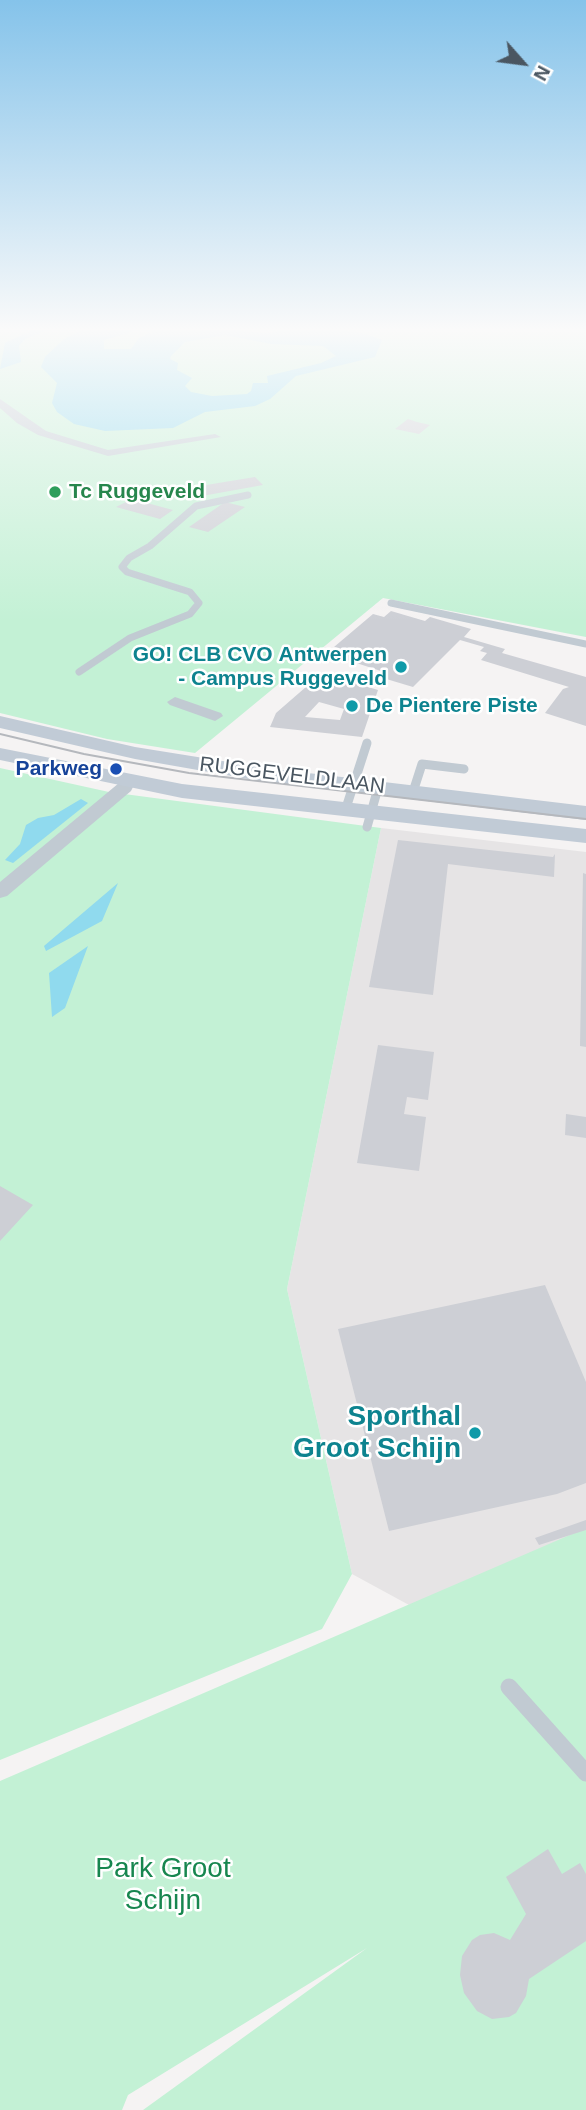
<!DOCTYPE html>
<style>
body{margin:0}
#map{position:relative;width:586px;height:2110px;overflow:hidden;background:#f5f3f3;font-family:Helvetica,sans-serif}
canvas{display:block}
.north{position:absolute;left:488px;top:28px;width:70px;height:70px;-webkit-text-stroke:5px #fff;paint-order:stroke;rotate:118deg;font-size:19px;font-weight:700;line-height:28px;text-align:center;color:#4a5661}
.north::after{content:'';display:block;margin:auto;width:24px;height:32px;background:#4a5661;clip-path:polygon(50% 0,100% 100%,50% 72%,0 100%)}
</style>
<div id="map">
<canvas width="586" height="2110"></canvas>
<div class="north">N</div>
</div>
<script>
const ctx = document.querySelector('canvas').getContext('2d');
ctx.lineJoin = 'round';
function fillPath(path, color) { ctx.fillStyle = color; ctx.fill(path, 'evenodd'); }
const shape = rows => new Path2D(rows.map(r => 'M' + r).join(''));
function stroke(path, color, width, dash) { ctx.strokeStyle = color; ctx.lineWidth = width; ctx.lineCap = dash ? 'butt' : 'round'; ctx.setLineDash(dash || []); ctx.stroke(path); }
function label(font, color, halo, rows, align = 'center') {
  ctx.font = font + ' Helvetica,sans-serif'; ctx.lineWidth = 5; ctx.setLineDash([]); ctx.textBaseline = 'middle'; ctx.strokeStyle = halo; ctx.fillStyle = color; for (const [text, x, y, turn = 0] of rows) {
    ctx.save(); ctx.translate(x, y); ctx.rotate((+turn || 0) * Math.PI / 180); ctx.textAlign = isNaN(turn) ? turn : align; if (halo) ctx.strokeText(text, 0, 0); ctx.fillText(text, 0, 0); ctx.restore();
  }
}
const education = shape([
 [381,828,586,852,586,1536,409,1605,352,1574,287,1289]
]);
const green = shape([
 [0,327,586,327,586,637,383,598,195,753,107,739,0,713],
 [0,768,109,792,381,828,287,1289,352,1574,322,1629,0,1760],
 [586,1528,586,2110,143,2110,367,1948,128,2095,122,2110,0,2110,0,1781]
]);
const water = shape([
 [39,327,54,327,25,339,19,346,21,362,0,369,5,343],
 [88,327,236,327,241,331,267,333,296,328,330,329,364,333,382,340,375,357,296,376,270,399,255,406,205,412,173,428,105,431,74,424,57,412,52,403,57,383,41,367,45,357,64,339],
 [141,329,152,332,139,338,131,349,104,349,104,340],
 [225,335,271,344,323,346,336,356,321,363,267,376,268,383,253,383,251,391,247,394,212,396,191,392,185,386,192,378,177,370,178,363,170,359,171,356,185,342],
 [81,799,88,803,13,863,5,860,20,844,26,825,38,818,54,815],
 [118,883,102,921,46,951,44,946],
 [88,946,65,1008,52,1017,49,973]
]);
const building = shape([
 [408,419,417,422,430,425,419,434,395,429],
 [255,477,263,485,202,496,194,487],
 [132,499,173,510,160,519,116,507],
 [225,502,245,507,208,532,189,527],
 [391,611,425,621,430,617,471,629,464,637,505,649,502,653,586,677,586,726,545,713,563,689,569,687,481,660,487,653,480,651,484,647,460,640,413,687,383,678,387,673,338,657,345,650,334,647,373,614,384,617],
 [322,673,378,690,362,737,270,727,276,713],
 [319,702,344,709,340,720,305,717],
 [398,840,553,857,555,854,554,877,448,864,433,995,369,987],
 [583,873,586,874,586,1047,580,1046],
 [378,1045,434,1052,428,1100,407,1097,404,1114,426,1117,419,1171,357,1163],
 [566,1114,586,1117,586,1138,565,1135],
 [0,1186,33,1205,0,1241],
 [545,1285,586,1382,586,1483,557,1494,389,1531,338,1329],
 [586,1520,586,1530,539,1545,535,1538],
 [548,1849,562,1874,580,1863,586,1874,586,1941,529,1979,526,1996,516,2013,509,2017,492,2019,477,2011,464,1993,460,1975,462,1956,472,1940,480,1935,494,1933,510,1940,526,1914,506,1877]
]);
const laneFar2 = shape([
 [391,603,586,644],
 [79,672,130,638,190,614,199,603,190,592,127,572,122,567,129,558,150,546,196,506,248,495]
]);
const laneFar1 = shape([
 [413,792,422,764,464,769],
 [346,808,367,743],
 [367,827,378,788]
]);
const lane = shape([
 [509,1687,586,1773]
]);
const street = shape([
 [0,399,46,431,108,450,215,434,221,437,108,456,38,435,17,423,0,408,0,399],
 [175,697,221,713,223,716,215,721,170,705,167,702,175,697],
 [125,782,133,787,131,791,7,896,0,898,0,882,119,783,125,782]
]);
const secondary = shape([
 [0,716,135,747,266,768,586,806,586,820,266,782,135,759,0,728,0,716],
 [0,748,182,784,586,829,586,843,182,798,0,760,0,748]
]);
const tram = shape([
 [0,734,84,754,189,773,586,819]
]);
const markers = [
 [55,492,7,"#2e9e5b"],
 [401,667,7,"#0f9aa8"],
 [352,706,7,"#0f9aa8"],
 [116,769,7,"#1a4fb4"],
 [475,1433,7,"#0f9aa8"]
];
const farLeisurenames = [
 ["Tc Ruggeveld",69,492]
];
const farCulturenames = [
 ["GO! CLB CVO Antwerpen",387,655],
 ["- Campus Ruggeveld",387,679],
 ["De Pientere Piste",366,706,"left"]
];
const farTransitnames = [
 ["Parkweg",102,769]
];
const farStreetnames = [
 ["RUGGEVELDLAAN",292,776,7]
];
const nearCulturenames = [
 ["Sporthal",461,1417],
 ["Groot Schijn",461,1449]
];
const nearParknames = [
 ["Park Groot",163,1869],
 ["Schijn",163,1901]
];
fillPath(education, '#e6e4e5');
fillPath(green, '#c3f1d5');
fillPath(water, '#90daee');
fillPath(building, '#cdcfd5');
stroke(laneFar2, '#c1cad2', 7);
stroke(laneFar1, '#c1cad2', 9);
stroke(lane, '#c1cad2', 17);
fillPath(street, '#c1cad2');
fillPath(secondary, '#c1cbd6');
stroke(tram, '#b5b8bd', 2);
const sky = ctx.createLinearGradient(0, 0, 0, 622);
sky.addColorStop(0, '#85c3ea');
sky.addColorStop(0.53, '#fafafa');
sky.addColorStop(1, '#fafafa00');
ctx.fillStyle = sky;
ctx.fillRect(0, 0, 586, 622);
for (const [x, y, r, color] of markers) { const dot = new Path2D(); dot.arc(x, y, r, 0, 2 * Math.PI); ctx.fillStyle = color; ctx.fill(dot); stroke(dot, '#fff', 2.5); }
label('bold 21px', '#27864d', '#fff', farLeisurenames, 'left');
label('bold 21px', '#0d838f', '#fff', farCulturenames, 'right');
label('bold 21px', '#164399', '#fff', farTransitnames, 'right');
label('21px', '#4a5661', '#fff', farStreetnames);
label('bold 28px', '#0d838f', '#fff', nearCulturenames, 'right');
label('28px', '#17864f', '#fff', nearParknames);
</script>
